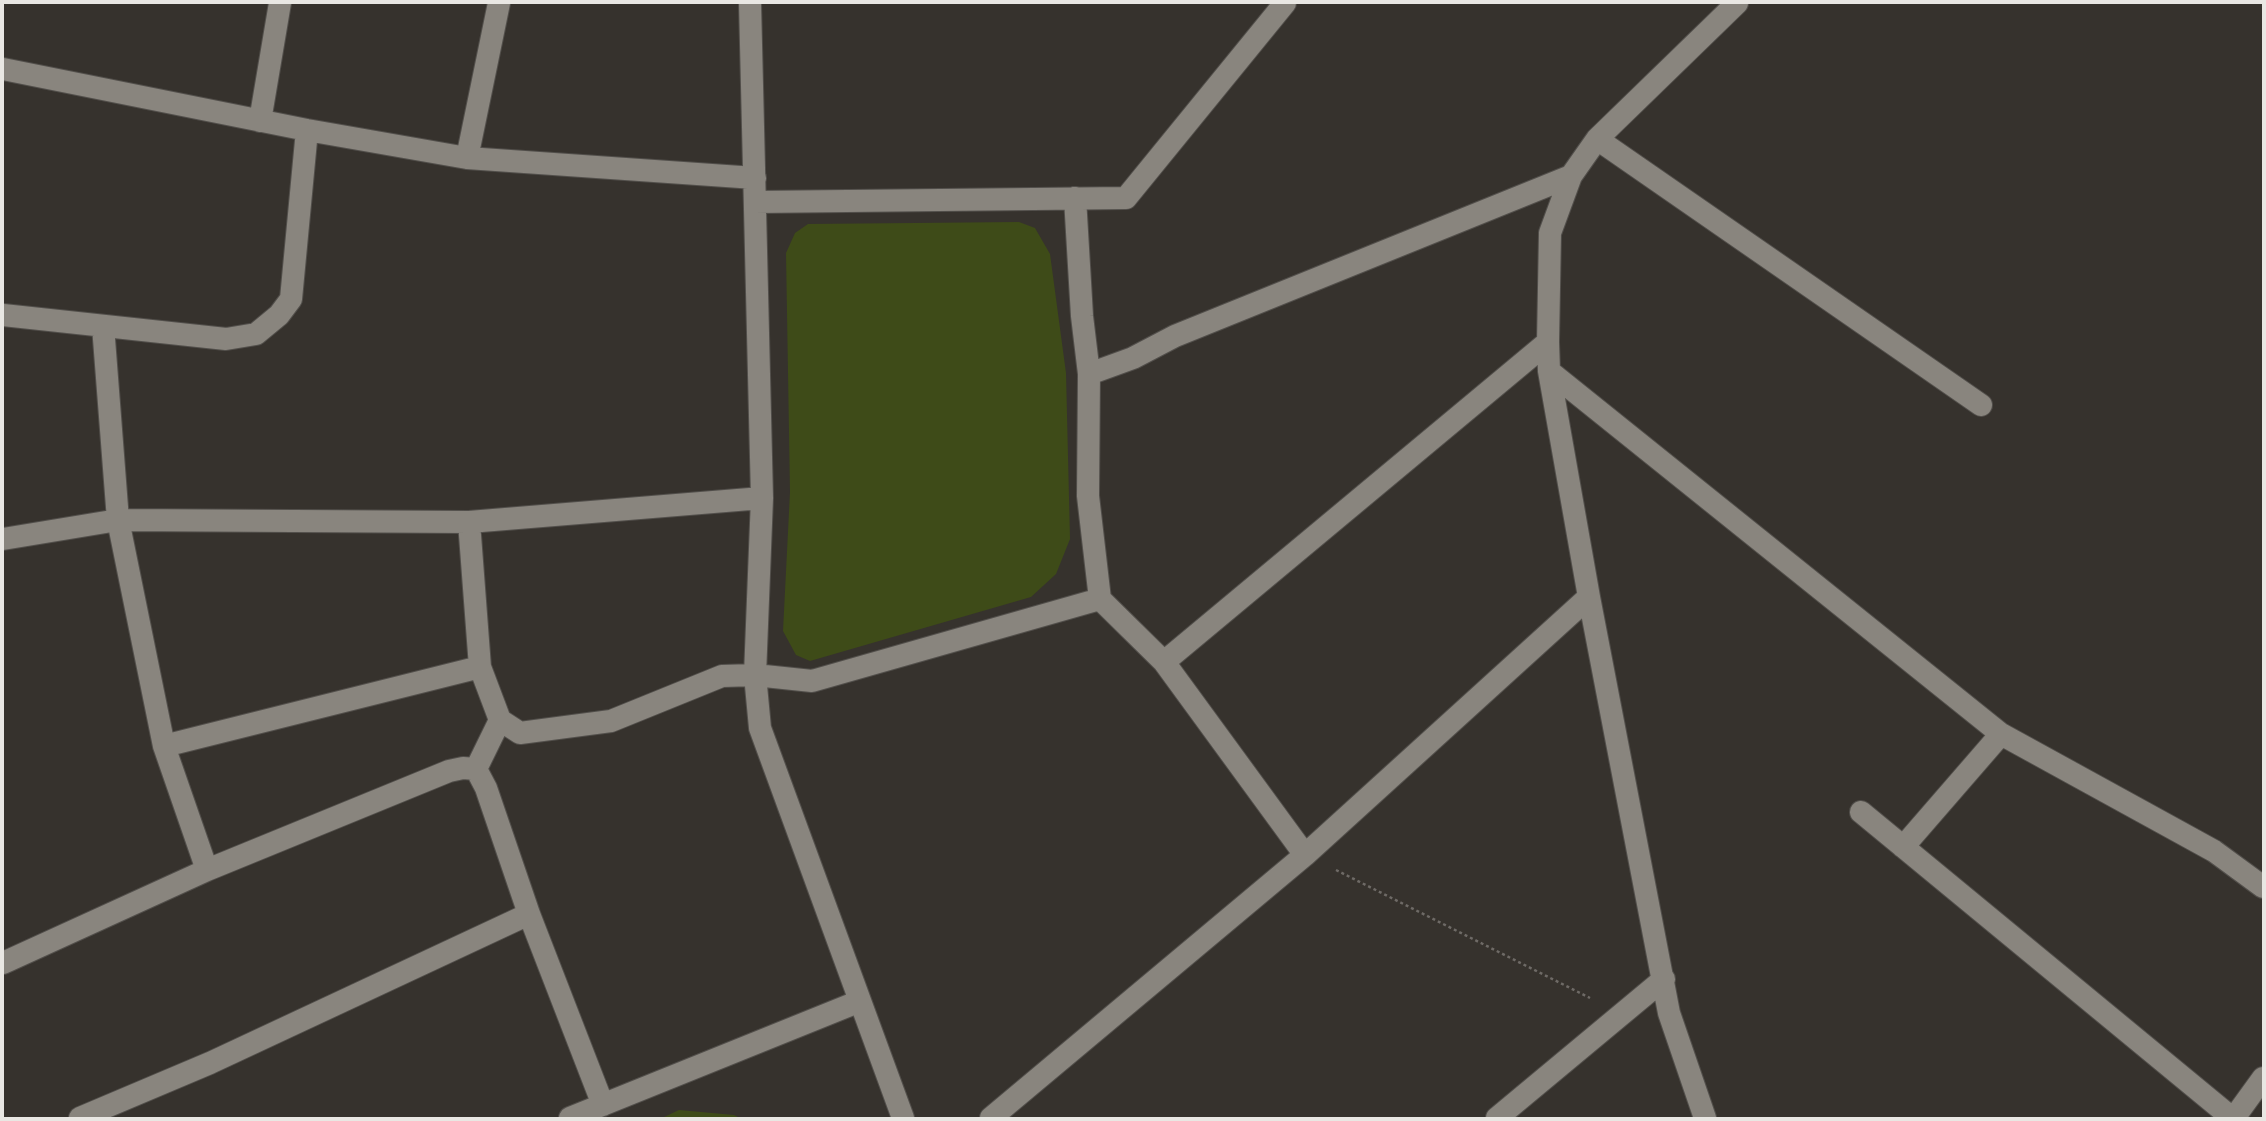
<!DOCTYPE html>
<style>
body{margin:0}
#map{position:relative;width:2266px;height:1121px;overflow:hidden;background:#36322d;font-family:"Noto Sans",sans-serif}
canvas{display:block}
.frame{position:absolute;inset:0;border:4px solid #e9e7e3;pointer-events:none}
</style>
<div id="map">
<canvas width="2266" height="1121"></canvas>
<div class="frame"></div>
</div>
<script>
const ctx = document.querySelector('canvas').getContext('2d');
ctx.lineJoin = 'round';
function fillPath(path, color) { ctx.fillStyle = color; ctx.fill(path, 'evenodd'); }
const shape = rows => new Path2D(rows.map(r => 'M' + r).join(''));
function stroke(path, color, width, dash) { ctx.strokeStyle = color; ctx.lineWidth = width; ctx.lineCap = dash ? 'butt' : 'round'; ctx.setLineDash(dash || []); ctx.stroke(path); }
const green = shape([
 [1019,222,1035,228,1050,254,1066,373,1070,539,1056,574,1031,597,810,661,796,655,783,631,790,492,786,253,795,233,808,224],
 [679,1110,734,1115,740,1118,662,1118]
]);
const path = shape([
 [1336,870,1590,998]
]);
const minor = shape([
 [750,3,762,498,755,675,760,728,903,1118],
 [3,69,307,130,467,158,755,178],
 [260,121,280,3],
 [1597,139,1981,405],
 [467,158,499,3],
 [1075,198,1082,316,1089,374,1088,496,1100,599],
 [755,202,1126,198,1285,3],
 [3,315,226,339,256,334,279,315,291,299,307,130],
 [103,326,118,520,164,746,207,870],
 [1549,371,2001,734,2214,851,2263,887],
 [1089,374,1133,358,1175,336,1571,176],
 [469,522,480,667,500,720,520,733,611,721,722,676,755,675,812,681,1100,599,1164,662,1305,855],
 [3,539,118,520,469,522,762,498],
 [1164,662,1548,342],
 [164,746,480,667],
 [476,769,500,720],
 [1861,812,2232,1118],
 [1903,847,2001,734],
 [3,963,207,870,449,771,463,768,476,769,486,788,529,914,603,1105],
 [80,1118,210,1063,529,914],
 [570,1118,860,1001],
 [991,1118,1305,855,1589,597],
 [1497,1118,1664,979],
 [1705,1118,1669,1013,1589,597,1549,371,1548,342,1550,233,1571,176,1597,139,1737,3],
 [2234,1118,2263,1078]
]);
fillPath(green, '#3e4b18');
stroke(minor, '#524f4b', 24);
stroke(path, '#6e6a66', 2.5, [3, 3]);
stroke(minor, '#89857e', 22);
</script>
